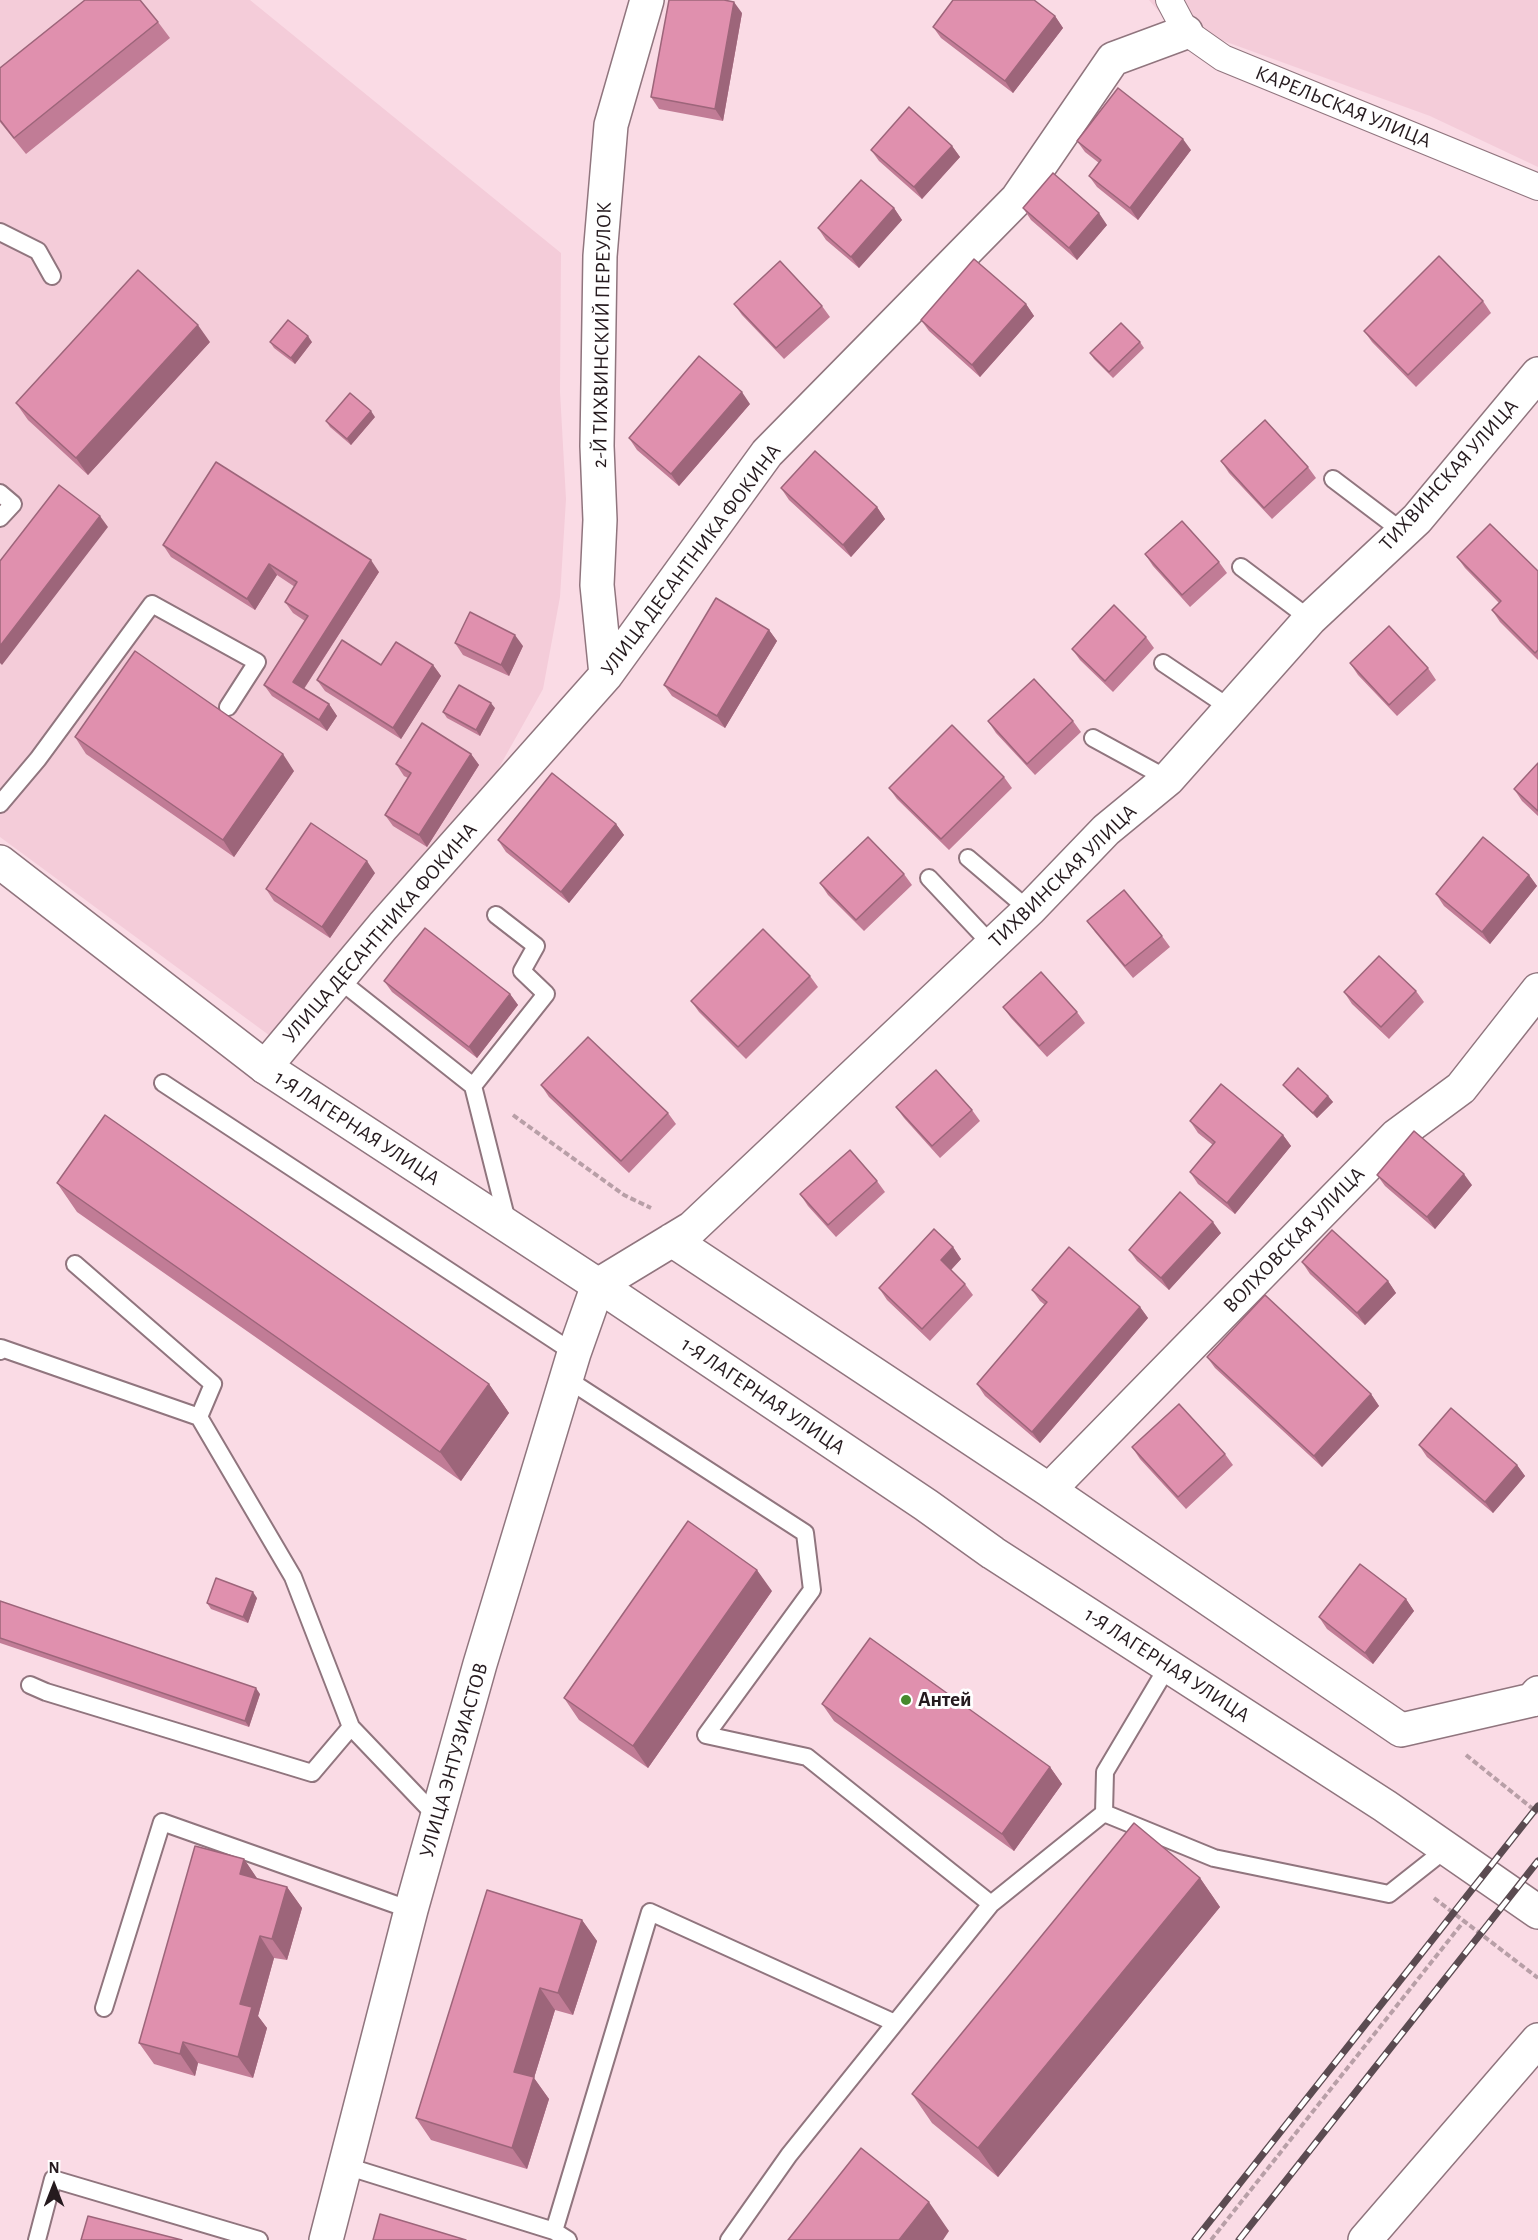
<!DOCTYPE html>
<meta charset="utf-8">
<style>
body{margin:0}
#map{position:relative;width:1538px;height:2240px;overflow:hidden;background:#fadbe5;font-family:"Alegreya Sans",sans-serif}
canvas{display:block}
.north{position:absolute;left:24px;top:2156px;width:60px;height:60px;-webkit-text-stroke:4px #fff;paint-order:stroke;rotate:0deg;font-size:16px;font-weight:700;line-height:24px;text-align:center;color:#251a1e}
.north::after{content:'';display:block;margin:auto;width:21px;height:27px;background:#251a1e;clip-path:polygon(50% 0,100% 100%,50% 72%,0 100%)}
</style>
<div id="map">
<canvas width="1538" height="2240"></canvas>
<div class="north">N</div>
</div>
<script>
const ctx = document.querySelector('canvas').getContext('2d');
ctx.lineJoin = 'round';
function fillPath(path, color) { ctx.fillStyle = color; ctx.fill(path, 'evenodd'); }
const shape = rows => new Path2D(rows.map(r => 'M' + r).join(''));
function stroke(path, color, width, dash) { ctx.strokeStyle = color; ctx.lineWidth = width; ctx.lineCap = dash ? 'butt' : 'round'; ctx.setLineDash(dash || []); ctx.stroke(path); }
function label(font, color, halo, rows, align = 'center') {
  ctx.font = font + ' "Alegreya Sans",sans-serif'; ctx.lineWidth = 6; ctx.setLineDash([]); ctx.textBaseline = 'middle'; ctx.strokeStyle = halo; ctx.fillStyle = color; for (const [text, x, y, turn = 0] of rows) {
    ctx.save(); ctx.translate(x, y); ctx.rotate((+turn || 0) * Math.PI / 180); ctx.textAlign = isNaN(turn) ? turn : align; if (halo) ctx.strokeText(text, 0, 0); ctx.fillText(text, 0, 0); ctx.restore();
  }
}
const built = shape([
 [0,0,250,0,561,253,560,392,566,499,560,597,543,689,496,773,277,1041,0,837],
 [1149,0,1538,0,1538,167,1430,116,1166,20]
]);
const path = shape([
 [513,1115,624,1195,651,1208],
 [1466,1755,1538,1813],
 [1434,1898,1538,1978],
 [1211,2240,1464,1921]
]);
const service = shape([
 [0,232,38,251,52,276],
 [1333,479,1403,532],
 [0,493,13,504,0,518],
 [1241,567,1310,619],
 [1163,663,1230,708],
 [1093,738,1168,779],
 [0,804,38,759,152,604,257,662,228,707],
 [968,858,1029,910],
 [929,878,992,945],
 [338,979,473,1086,546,994,522,971,536,946,496,915],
 [163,1083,574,1353],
 [473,1086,508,1225],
 [75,1264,213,1384,199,1417,293,1577,351,1727,438,1818],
 [0,1351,1,1348,199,1417],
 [567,1379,805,1533,812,1590,706,1735,807,1757,991,1904,789,2155,729,2240],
 [30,1685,46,1692,312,1773,351,1727],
 [1104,1813,1105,1772,1168,1666],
 [991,1904,1104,1813,1214,1858,1389,1894,1446,1849],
 [104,2008,162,1822,411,1910],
 [346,2166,554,2231,568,2240],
 [554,2231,650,1912,895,2023],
 [37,2240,53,2179,259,2240]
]);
const pedestrian = shape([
 [1169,0,1186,32,1223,58,1538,187]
]);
const minor = shape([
 [606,675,597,585,600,520,597,446,600,256,611,125,647,0],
 [265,1067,383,926,606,675,767,453,1017,199,1113,59,1186,32],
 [672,1240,1049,1490,1401,1730,1532,1700,1538,1693],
 [1049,1490,1396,1136,1461,1088,1538,990],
 [326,2240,411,1910,480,1664,574,1353,598,1285,692,1228,1029,910,1106,830,1168,779,1310,619,1417,519,1538,374],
 [1365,2240,1538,2040]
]);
const secondary = shape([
 [0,862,265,1067,598,1285,926,1505,993,1553,1385,1806,1538,1912]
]);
const rail = shape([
 [1195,2240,1538,1806],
 [1239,2240,1538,1861]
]);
const wall = shape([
 [742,13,723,121,659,109,651,97],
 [1055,16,1063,28,1013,93,941,38,933,27],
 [158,22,170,38,26,154,0,122,0,68],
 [1077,141,1191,150,1138,220,1097,187,1089,176,1099,163,1085,152],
 [952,146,960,157,922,199,879,161,871,150],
 [894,208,902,220,859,268,826,240,818,228],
 [1023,208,1107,225,1077,260,1031,220],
 [1483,301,1491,313,1416,387,1372,342,1364,331],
 [734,304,822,306,830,317,784,359,742,315],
 [1026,304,1034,316,980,377,929,331,921,320],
 [210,342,88,475,28,420,16,403],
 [270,342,312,342,295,364,274,348],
 [1140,342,1144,348,1113,378,1094,359,1090,353],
 [750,404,679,486,637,450,629,438],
 [375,417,351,445,330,427,326,421],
 [1221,461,1308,467,1316,478,1272,519,1229,473],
 [781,488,877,507,885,519,851,557,789,500],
 [163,545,379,572,304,689,329,704,337,716,327,731,272,696,264,685,305,621,293,613,285,602,295,587,277,575,255,610,171,557],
 [1145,554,1219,562,1227,573,1190,607,1153,566],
 [1457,557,1538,571,1538,660,1500,622,1492,610,1499,603,1465,568],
 [769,630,777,641,725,728,672,696,664,685],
 [1146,637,1154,648,1113,692,1080,660,1072,649],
 [455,643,523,646,509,676,463,655],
 [1350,663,1428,668,1436,680,1397,716,1358,675],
 [381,665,433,665,441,676,401,739,325,691,317,680],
 [495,708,480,736,447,718,443,712],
 [988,721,1073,721,1081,732,1035,775,996,733],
 [75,737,294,771,234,857,86,754],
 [471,754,479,765,427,847,393,826,385,815,408,778,404,776,396,764],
 [1538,763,1538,816,1522,801,1514,789],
 [1004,777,1012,788,949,850,897,799,889,788],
 [616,824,624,835,569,903,506,852,498,840],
 [375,873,330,938,274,901,266,889],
 [904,874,912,885,864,931,828,895,820,883],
 [1529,875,1537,886,1490,944,1444,906,1436,894],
 [1087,921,1162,936,1170,947,1133,978,1095,932],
 [810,976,818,987,746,1059,699,1012,691,1001],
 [384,981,510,994,518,1005,477,1058,392,992],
 [1416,991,1424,1002,1389,1039,1352,1004,1344,992],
 [1003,1007,1077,1012,1085,1023,1047,1057,1011,1018],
 [541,1085,668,1113,676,1124,629,1173,549,1097],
 [1283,1085,1328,1096,1333,1102,1317,1118,1287,1090],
 [896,1107,972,1110,980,1121,940,1158,904,1118],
 [1190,1121,1283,1135,1291,1146,1235,1214,1198,1184,1190,1172,1213,1145,1198,1133],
 [1377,1175,1472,1185,1435,1229,1385,1186],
 [877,1181,885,1192,836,1237,808,1206,800,1194],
 [57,1183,489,1384,509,1413,461,1481,77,1212],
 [1221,1233,1169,1290,1137,1261,1129,1250],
 [953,1247,961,1259,951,1270,965,1284,973,1295,930,1341,887,1300,879,1288],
 [1302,1262,1388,1281,1396,1293,1365,1325,1310,1274],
 [1032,1290,1140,1307,1148,1318,1040,1443,985,1396,977,1384,1045,1305,1040,1301],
 [1207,1357,1371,1394,1379,1406,1322,1467,1215,1368],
 [1419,1445,1517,1465,1525,1476,1493,1513,1427,1457],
 [1132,1447,1225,1454,1233,1465,1186,1509,1140,1459],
 [772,1591,648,1768,579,1720,564,1698],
 [257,1598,248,1623,211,1609,207,1603],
 [1406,1599,1414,1611,1373,1664,1327,1629,1319,1617],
 [0,1601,260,1694,249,1727,0,1643],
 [822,1704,1050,1767,1062,1784,1014,1851,834,1721],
 [244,1859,257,1879,287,1887,302,1908,287,1960,274,1958,258,2016,267,2028,253,2078,198,2063,195,2076,154,2064,139,2043],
 [1200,1878,1220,1907,998,2177,932,2123,912,2094],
 [582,1920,597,1941,573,2015,555,2010,534,2078,549,2099,527,2169,431,2140,416,2118]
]);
const shadedWall = shape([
 [734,2,742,13,723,121,715,109],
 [1055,16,1063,28,1013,93,1005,81],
 [1183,139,1191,150,1138,220,1130,208],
 [952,146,960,157,922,199,914,187],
 [894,208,902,220,859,268,851,257],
 [1099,213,1107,225,1077,260,1069,248],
 [1026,304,1034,316,980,377,972,365],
 [198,325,210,342,88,475,76,458],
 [308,336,312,342,295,364,291,358],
 [742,392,750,404,679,486,671,474],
 [371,411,375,417,351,445,347,439],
 [877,507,885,519,851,557,843,545],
 [100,516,108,527,2,665,0,663,0,646],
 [371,560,379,572,301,693,293,682],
 [269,564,277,575,255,610,247,599],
 [769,630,777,641,725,728,717,716],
 [515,635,523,646,509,676,501,665],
 [433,665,441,676,401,739,393,728],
 [491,703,495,708,480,736,476,730],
 [329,704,337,716,327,731,319,720],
 [283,754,294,771,234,857,223,840],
 [471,754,479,765,427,847,419,835],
 [616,824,624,835,569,903,561,892],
 [367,861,375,873,330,938,322,927],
 [1529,875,1537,886,1490,944,1482,932],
 [510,994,518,1005,477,1058,469,1047],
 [1328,1096,1333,1102,1317,1118,1313,1113],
 [1283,1135,1291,1146,1235,1214,1227,1203],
 [1464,1174,1472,1185,1435,1229,1427,1217],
 [1213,1222,1221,1233,1169,1290,1161,1278],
 [953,1247,961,1259,949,1272,941,1260],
 [1388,1281,1396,1293,1365,1325,1357,1313],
 [1140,1307,1148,1318,1040,1443,1032,1432],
 [489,1384,509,1413,461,1481,440,1452],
 [1371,1394,1379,1406,1322,1467,1314,1456],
 [1517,1465,1525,1476,1493,1513,1485,1502],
 [757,1570,772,1591,648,1768,633,1746],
 [253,1592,257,1598,248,1623,243,1617],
 [1406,1599,1414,1611,1373,1664,1365,1653],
 [256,1688,260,1694,249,1727,245,1721],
 [1050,1767,1062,1784,1014,1851,1002,1834],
 [244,1859,259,1881,240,1874],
 [1200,1878,1220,1907,998,2177,978,2148],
 [287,1887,302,1908,287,1960,272,1939],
 [582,1920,597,1941,573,2015,558,1993],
 [260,1936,274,1958,258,2016,267,2028,253,2078,238,2057,240,2004],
 [540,1988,555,2010,534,2078,549,2099,527,2169,512,2148,514,2072],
 [183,2042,198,2063,195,2076,180,2054],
 [929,2202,949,2231,943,2240,899,2240]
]);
const building = shape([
 [85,0,140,0,158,22,14,138,0,120,0,68,85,0],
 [669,0,724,0,734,2,715,109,651,97,669,0],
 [953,0,1034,0,1055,16,1005,81,933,27,953,0],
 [1118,88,1183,139,1130,208,1089,176,1101,160,1077,141,1118,88],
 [909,107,952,146,914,187,871,150,909,107],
 [1053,173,1099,213,1069,248,1023,208,1053,173],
 [861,180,894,208,851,257,818,228,861,180],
 [1439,256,1483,301,1408,375,1364,331,1439,256],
 [974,259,1026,304,972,365,921,320,974,259],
 [780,261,822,306,776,348,734,304,780,261],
 [138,270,198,325,76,458,16,403,138,270],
 [288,320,308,336,291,358,270,342,288,320],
 [1121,323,1140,342,1109,372,1090,353,1121,323],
 [699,356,742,392,671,474,629,438,699,356],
 [350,393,371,411,347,439,326,421,350,393],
 [1265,420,1308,467,1264,508,1221,461,1265,420],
 [815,451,877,507,843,545,781,488,815,451],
 [216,462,371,560,293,682,329,704,319,720,264,685,308,616,285,602,297,582,269,564,247,599,163,545,216,462],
 [59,485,100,516,0,646,0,561,59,485],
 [1182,521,1219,562,1182,595,1145,554,1182,521],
 [1490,524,1538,571,1538,650,1535,653,1492,610,1501,601,1457,557,1490,524],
 [716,598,769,630,717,716,664,685,716,598],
 [1114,605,1146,637,1105,681,1072,649,1114,605],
 [470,612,515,635,501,665,455,643,470,612],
 [1389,626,1428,668,1389,705,1350,663,1389,626],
 [342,640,381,665,396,642,433,665,393,728,317,680,342,640],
 [135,651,283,754,223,840,75,737,135,651],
 [1034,679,1073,721,1027,764,988,721,1034,679],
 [459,685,491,703,476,730,443,712,459,685],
 [422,723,471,754,419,835,385,815,411,773,396,764,422,723],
 [952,725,1004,777,941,839,889,788,952,725],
 [1538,763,1538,811,1514,789,1538,763],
 [552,773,616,824,561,892,498,840,552,773],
 [311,823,367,861,322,927,266,889,311,823],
 [868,837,904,874,856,920,820,883,868,837],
 [1483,837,1529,875,1482,932,1436,894,1483,837],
 [1124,890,1162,936,1125,966,1087,921,1124,890],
 [425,928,510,994,469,1047,384,981,425,928],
 [763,929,810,976,738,1047,691,1001,763,929],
 [1379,956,1416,991,1381,1027,1344,992,1379,956],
 [1041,972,1077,1012,1039,1046,1003,1007,1041,972],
 [588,1037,668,1113,621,1161,541,1085,588,1037],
 [1298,1068,1328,1096,1313,1113,1283,1085,1298,1068],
 [936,1070,972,1110,932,1146,896,1107,936,1070],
 [1221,1084,1283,1135,1227,1203,1190,1172,1215,1142,1190,1121,1221,1084],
 [105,1115,489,1384,440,1452,57,1183,105,1115],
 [1414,1131,1464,1174,1427,1217,1377,1175,1414,1131],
 [850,1150,877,1181,828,1225,800,1194,850,1150],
 [1180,1192,1213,1222,1161,1278,1129,1250,1180,1192],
 [934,1229,953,1247,941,1260,965,1284,922,1329,879,1288,934,1229],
 [1332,1230,1388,1281,1357,1313,1302,1262,1332,1230],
 [1069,1247,1140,1307,1032,1432,977,1384,1047,1302,1032,1290,1069,1247],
 [1265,1295,1371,1394,1314,1456,1207,1357,1265,1295],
 [1179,1404,1225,1454,1178,1497,1132,1447,1179,1404],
 [1451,1408,1517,1465,1485,1502,1419,1445,1451,1408],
 [688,1521,757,1570,633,1746,564,1698,688,1521],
 [1360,1564,1406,1599,1365,1653,1319,1617,1360,1564],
 [216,1578,253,1592,243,1617,207,1603,216,1578],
 [0,1601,256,1688,245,1721,0,1638,0,1601],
 [870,1638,1050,1767,1002,1834,822,1704,870,1638],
 [1134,1823,1200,1878,978,2148,912,2094,1134,1823],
 [195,1846,244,1859,240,1874,287,1887,272,1939,260,1936,240,2004,252,2007,238,2057,183,2042,180,2054,139,2043,195,1846],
 [487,1890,582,1920,558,1993,540,1988,514,2072,534,2077,512,2148,416,2118,487,1890],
 [861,2148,929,2202,899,2240,788,2240,861,2148],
 [380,2214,466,2240,373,2240,380,2214],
 [88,2216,182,2240,81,2240,88,2216]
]);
const markers = [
 [906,1700,6,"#46892d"]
];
const streetNames = [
 ["КАРЕЛЬСКАЯ УЛИЦА",1343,107,22],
 ["2-Й ТИХВИНСКИЙ ПЕРЕУЛОК",602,335,-89],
 ["ТИХВИНСКАЯ УЛИЦА",1449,475,-48],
 ["УЛИЦА ДЕСАНТНИКА ФОКИНА",691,560,-53],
 ["ТИХВИНСКАЯ УЛИЦА",1063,876,-44],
 ["УЛИЦА ДЕСАНТНИКА ФОКИНА",380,933,-49],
 ["1-Я ЛАГЕРНАЯ УЛИЦА",357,1128,33],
 ["ВОЛХОВСКАЯ УЛИЦА",1294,1240,-46],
 ["1-Я ЛАГЕРНАЯ УЛИЦА",763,1396,34],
 ["1-Я ЛАГЕРНАЯ УЛИЦА",1167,1665,33],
 ["УЛИЦА ЭНТУЗИАСТОВ",454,1760,-74]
];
const poiNames = [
 ["Антей",918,1700]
];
fillPath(built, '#f4ccd9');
stroke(service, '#90757e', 20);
stroke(pedestrian, '#90757e', 28);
stroke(minor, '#90757e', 36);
stroke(secondary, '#90757e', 36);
stroke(path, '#b89fa7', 4, [6, 3]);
stroke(service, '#fff', 16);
stroke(pedestrian, '#fff', 26);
stroke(minor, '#fff', 33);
stroke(secondary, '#fff', 33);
stroke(rail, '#5b4b51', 7);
stroke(rail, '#fff', 4.5, [14]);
fillPath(wall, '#c17c96');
fillPath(shadedWall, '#9d657a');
fillPath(building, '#e090ae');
stroke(building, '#9d657a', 1.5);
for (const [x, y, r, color] of markers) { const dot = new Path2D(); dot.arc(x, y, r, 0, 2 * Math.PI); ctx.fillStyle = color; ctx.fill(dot); stroke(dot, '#fff', 2); }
label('21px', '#251a1e', '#fff', streetNames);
label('bold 21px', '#251a1e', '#fff', poiNames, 'left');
</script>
